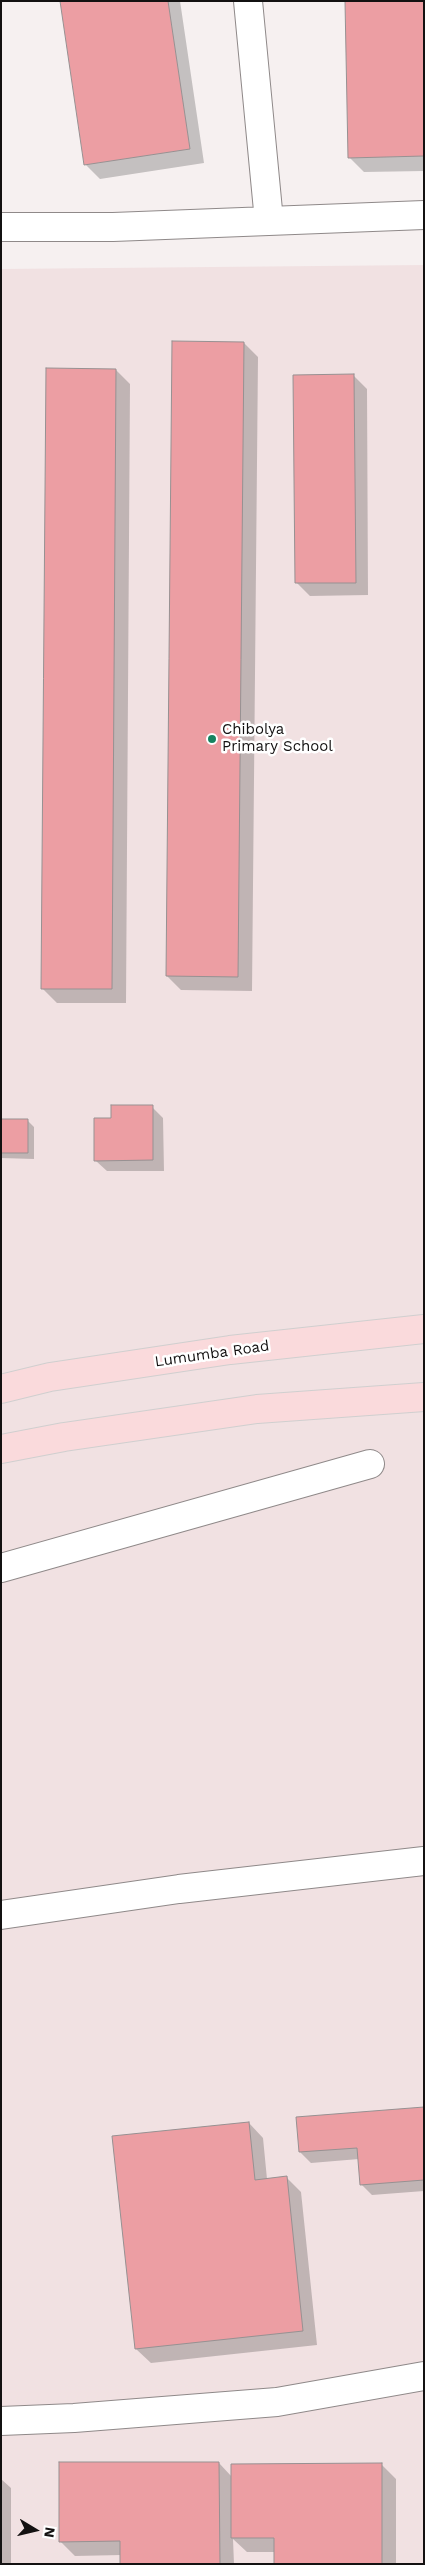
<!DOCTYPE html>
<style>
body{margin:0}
#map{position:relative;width:425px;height:2565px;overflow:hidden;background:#f6f0f0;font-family:"Work Sans",sans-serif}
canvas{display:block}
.frame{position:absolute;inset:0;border:2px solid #131111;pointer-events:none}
.north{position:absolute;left:10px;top:2505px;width:50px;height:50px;-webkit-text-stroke:4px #fff;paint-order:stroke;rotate:99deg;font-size:14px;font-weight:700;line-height:20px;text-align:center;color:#131111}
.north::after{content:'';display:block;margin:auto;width:18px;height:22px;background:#131111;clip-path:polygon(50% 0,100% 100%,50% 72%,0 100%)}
</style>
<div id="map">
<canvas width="425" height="2565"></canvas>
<div class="frame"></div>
<div class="north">N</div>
</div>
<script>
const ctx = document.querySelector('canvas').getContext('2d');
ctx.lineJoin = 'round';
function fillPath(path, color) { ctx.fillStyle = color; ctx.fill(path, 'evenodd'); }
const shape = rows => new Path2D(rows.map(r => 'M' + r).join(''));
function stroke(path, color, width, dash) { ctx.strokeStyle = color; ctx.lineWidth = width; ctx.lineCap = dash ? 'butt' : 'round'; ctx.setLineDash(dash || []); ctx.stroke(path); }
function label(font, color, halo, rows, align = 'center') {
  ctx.font = font + ' "Work Sans",sans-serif'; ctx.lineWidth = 5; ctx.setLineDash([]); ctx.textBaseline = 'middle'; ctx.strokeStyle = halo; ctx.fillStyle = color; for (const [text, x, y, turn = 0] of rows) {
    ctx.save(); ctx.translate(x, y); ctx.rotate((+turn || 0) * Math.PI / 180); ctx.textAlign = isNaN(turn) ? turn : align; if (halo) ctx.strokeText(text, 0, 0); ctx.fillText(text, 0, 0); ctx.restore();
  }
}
const built = shape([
 [424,265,424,2564,1,2564,1,269]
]);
const shadow = shape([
 [61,1,180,1,204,163,100,179,85,164],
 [424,1,424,171,364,172,350,158],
 [244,343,258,357,252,991,181,990,167,976],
 [116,370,130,384,126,1003,57,1003,42,988],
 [354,376,367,389,368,595,310,596,296,582],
 [152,1107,163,1118,164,1171,107,1171,96,1161,112,1119],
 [1,1120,27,1120,34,1127,34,1159,1,1158],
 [424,2108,424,2191,372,2195,361,2184,359,2159,311,2163,300,2152],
 [249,2123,263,2138,267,2179,286,2177,301,2192,317,2345,151,2363,136,2349],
 [219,2463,232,2477,381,2464,396,2479,396,2564,275,2564,275,2552,247,2552,233,2539,234,2564,121,2564,121,2555,75,2556,60,2541],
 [1,2479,11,2488,11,2564,1,2564]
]);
const building = shape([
 [60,1,168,1,190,149,84,165,60,1],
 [345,1,424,1,424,156,348,158,345,1],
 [172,341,244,342,238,977,166,976,172,341],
 [46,368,116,369,112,989,41,989,46,368],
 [354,374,356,583,295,583,293,375,354,374],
 [111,1105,153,1105,153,1160,94,1161,94,1118,111,1118,111,1105],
 [1,1119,28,1119,28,1153,1,1153,1,1119],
 [424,2107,424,2180,360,2185,357,2148,299,2152,296,2117,424,2107],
 [249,2122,255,2180,287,2176,303,2331,135,2349,112,2136,249,2122],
 [59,2462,219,2462,220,2564,120,2564,120,2541,59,2542,59,2462],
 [382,2463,382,2564,274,2564,274,2538,231,2538,231,2464,382,2463]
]);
const minor = shape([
 [248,1,269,221],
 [1,227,113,227,424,215],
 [1,1568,370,1464],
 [1,1915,179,1889,424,1861],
 [1,2421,74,2418,277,2402,424,2376]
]);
const major = shape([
 [1,1389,50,1377,230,1350,424,1329],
 [1,1449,64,1437,257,1409,424,1397]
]);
const markers = [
 [212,739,5,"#158360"]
];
const poiNames = [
 ["Chibolya",222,730],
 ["Primary School",222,747]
];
const streetNames = [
 ["Lumumba Road",212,1354,-8]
];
fillPath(built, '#f1e1e2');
fillPath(shadow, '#0003');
fillPath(building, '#ec9ea3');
stroke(building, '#979192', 1);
stroke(minor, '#8f8989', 30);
stroke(major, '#d0cfcf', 30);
stroke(minor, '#fff', 28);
stroke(major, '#fadadc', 28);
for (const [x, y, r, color] of markers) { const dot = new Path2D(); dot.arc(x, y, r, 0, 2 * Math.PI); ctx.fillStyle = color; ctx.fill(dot); stroke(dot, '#fff', 2); }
label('15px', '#131111', '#fff', poiNames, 'left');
label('15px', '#131111', '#fff', streetNames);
</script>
